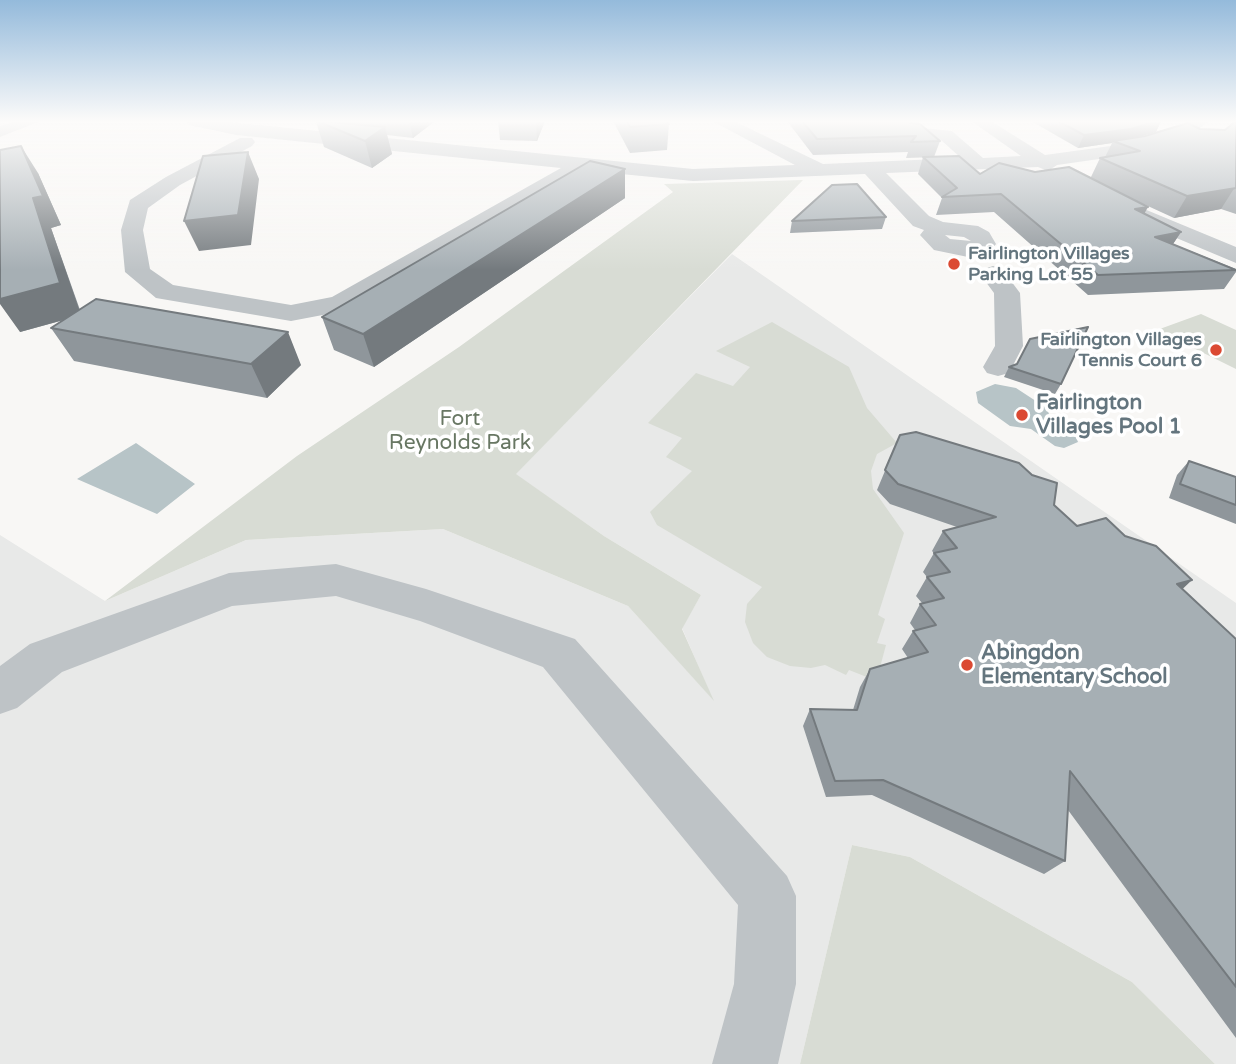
<!DOCTYPE html>
<style>
body{margin:0}
canvas{display:block;background:#f8f7f5}
</style>
<canvas width="1236" height="1064"></canvas>
<script>
const ctx = document.querySelector('canvas').getContext('2d');
ctx.lineJoin = 'round';
function fillPath(path, color) { ctx.fillStyle = color; ctx.fill(path, 'evenodd'); }
const shape = rows => new Path2D(rows.map(r => 'M' + r).join(''));
function stroke(path, color, width, dash) { ctx.strokeStyle = color; ctx.lineWidth = width; ctx.lineCap = dash ? 'butt' : 'round'; ctx.setLineDash(dash || []); ctx.stroke(path); }
function label(font, color, halo, rows, align = 'center') {
  ctx.font = font + ' "Varela Round",sans-serif'; ctx.lineWidth = 7; ctx.setLineDash([]); ctx.textBaseline = 'middle'; ctx.strokeStyle = halo; ctx.fillStyle = color; for (const [text, x, y, turn = 0] of rows) {
    ctx.save(); ctx.translate(x, y); ctx.rotate((+turn || 0) * Math.PI / 180); ctx.textAlign = isNaN(turn) ? turn : align; if (halo) ctx.strokeText(text, 0, 0); ctx.fillText(text, 0, 0); ctx.restore();
  }
}
const built = shape([
 [732,254,1236,603,1236,1064,1215,1064,1132,982,910,857,852,845,800,1064,0,1064,0,535,105,601,246,540,443,529,628,606,712,698,682,628,701,595,604,536,515,474]
]);
const green = shape([
 [803,180,516,474,604,536,701,595,682,629,714,701,628,606,443,529,246,540,105,601,297,456,459,347,673,192,664,184],
 [1201,314,1236,330,1236,369,1157,330],
 [772,322,849,367,867,408,897,443,877,454,871,471,873,489,904,533,878,615,885,619,877,643,886,645,879,671,887,685,849,670,846,675,825,665,811,668,790,666,767,657,753,643,745,622,747,604,762,587,657,525,650,512,692,471,666,457,682,438,648,423,696,373,733,386,750,367,716,351],
 [852,845,910,857,1132,982,1215,1064,800,1064]
]);
const water = shape([
 [995,384,1016,388,1048,409,1050,421,1076,437,1078,442,1064,448,1055,446,1031,429,1010,426,978,403,976,392],
 [136,443,195,484,157,514,77,479]
]);
const minor = shape([
 [15,121,41,121,0,137,0,126,15,121],
 [187,121,220,121,693,169,795,165,712,121,734,121,823,164,961,158,941,140,906,136,903,132,906,128,912,127,952,131,983,158,1021,156,971,121,991,121,1045,155,1125,144,1178,128,1189,121,1209,121,1190,136,1127,155,1057,165,1048,171,1038,167,886,173,929,216,943,222,978,226,989,232,996,244,992,249,968,257,934,250,920,235,924,230,913,226,865,174,693,181,580,170,574,177,349,310,291,321,156,298,125,272,121,230,130,200,166,177,240,138,252,138,255,142,252,146,180,185,148,208,143,230,150,269,173,285,291,305,332,297,561,168,236,135,189,125,187,121],
 [945,235,964,237,971,241,950,239,945,235],
 [1132,204,1236,247,1236,263,1124,216,1121,211,1124,206,1132,204],
 [993,266,1002,269,1020,293,1023,346,1009,373,998,376,987,373,983,367,995,346,994,293,980,274,984,269,993,266],
 [336,564,426,589,575,639,787,876,796,896,796,984,778,1064,712,1064,734,984,738,905,543,667,420,621,336,596,232,606,62,672,17,708,0,714,0,666,30,644,229,573,336,564]
]);
const wall = shape([
 [313,121,435,121,413,138,387,135,392,154,372,168,324,147,316,122],
 [498,121,545,121,537,141,500,140],
 [613,121,667,121,669,124,667,150,630,153],
 [787,121,908,121,940,141,934,157,906,158,908,152,813,155],
 [1031,121,1161,121,1156,132,1141,136,1200,129,1225,130,1236,121,1236,214,1221,209,1174,218,1126,196,1144,214,1181,232,1173,244,1236,269,1236,272,1224,289,1088,295,994,212,936,215,942,198,918,174,923,157,980,174,1035,172,1091,177,1100,158,1105,157,1112,143,1078,148],
 [625,169,625,198,374,367,334,350,322,317],
 [38,173,61,225,51,228,80,310,301,365,267,398,74,361,51,328,64,320,20,332],
 [886,217,882,229,790,233,792,221],
 [1009,367,1061,384,1055,394,1004,377],
 [900,435,1054,505,1077,526,1183,589,1236,639,1236,1038,1068,810,1065,861,1044,874,872,795,826,797,803,726,810,709,853,710,860,687,870,669,908,658,902,649,913,631,915,630,910,623,920,604,922,603,916,596,927,577,923,572,934,553,932,551,943,531,957,527,890,504,877,490],
 [1189,461,1236,477,1236,524,1169,498,1177,475]
]);
const shadedWall = shape([
 [409,121,435,121,413,138],
 [536,121,545,121,537,141],
 [1157,121,1161,121,1156,132,1124,141,1113,141,1112,143,1078,148,1084,135],
 [385,127,392,154,372,168,365,141],
 [21,146,38,173,61,225,51,228,81,315,20,332,0,304,0,299,33,198],
 [248,152,259,179,251,245,199,251,184,221],
 [625,169,625,198,374,367,363,334],
 [1235,187,1221,209,1174,218,1187,196],
 [1148,207,1138,225,1135,209],
 [1181,232,1169,250,1155,237],
 [288,332,301,365,267,398,251,364],
 [1192,580,1172,599,1177,584]
]);
const building = shape([
 [317,121,319,121,385,127,365,141,317,121],
 [627,121,667,121,669,124,630,127,627,121],
 [802,121,908,121,910,123,920,124,940,141,911,142,916,136,817,139,802,121],
 [1058,121,1157,121,1131,129,1084,135,1058,121],
 [1236,121,1236,188,1187,196,1100,158,1140,151,1113,141,1145,136,1188,123,1200,129,1225,130,1236,121],
 [21,146,43,196,33,198,60,283,0,299,0,150,21,146],
 [248,152,238,215,184,221,203,156,248,152],
 [959,156,980,174,999,163,1035,172,1069,167,1148,207,1135,209,1181,232,1155,237,1236,270,1098,275,1001,194,942,197,957,188,923,157,959,156],
 [590,161,625,169,363,334,322,317,590,161],
 [857,184,886,217,792,221,832,185,857,184],
 [96,299,288,332,251,364,51,328,96,299],
 [1088,327,1061,384,1009,367,1017,364,1030,339,1088,327],
 [916,432,1019,463,1032,475,1057,483,1054,505,1077,526,1106,518,1125,536,1156,546,1192,580,1177,584,1236,639,1236,987,1070,771,1065,861,883,780,835,781,810,709,857,710,870,669,928,652,913,631,936,625,920,604,944,598,927,577,950,572,934,553,957,548,943,531,996,517,898,484,885,470,900,435,916,432],
 [1189,461,1236,477,1236,505,1180,484,1189,461]
]);
const markers = [
 [954,264,7,"#db4932"],
 [1216,350,7,"#db4932"],
 [1022,415,7,"#db4932"],
 [967,665,7,"#db4932"]
];
const farPoinames = [
 ["Fairlington Villages",968,254],
 ["Parking Lot 55",968,275],
 ["Fairlington Villages",1202,340,"right"],
 ["Tennis Court 6",1202,361,"right"]
];
const poiNames = [
 ["Fairlington",1036,403],
 ["Villages Pool 1",1036,427],
 ["Abingdon",981,653],
 ["Elementary School",981,677]
];
const parkNames = [
 ["Fort",460,419],
 ["Reynolds Park",460,443]
];
fillPath(built, '#e8e9e8');
fillPath(green, '#d8dcd4');
fillPath(water, '#b7c4c7');
fillPath(minor, '#bec3c6');
fillPath(wall, '#8f969b');
fillPath(shadedWall, '#747a7e');
fillPath(building, '#a6afb4');
stroke(building, '#747a7e', 2);
const sky = ctx.createLinearGradient(0, 0, 0, 270);
sky.addColorStop(0, '#94badb');
sky.addColorStop(0.45, '#fcfbfa');
sky.addColorStop(1, '#fcfbfa00');
ctx.fillStyle = sky;
ctx.fillRect(0, 0, 1236, 270);
for (const [x, y, r, color] of markers) { const dot = new Path2D(); dot.arc(x, y, r, 0, 2 * Math.PI); ctx.fillStyle = color; ctx.fill(dot); stroke(dot, '#fff', 2.5); }
label('bold 18px', '#64757e', '#fff', farPoinames, 'left');
label('bold 21px', '#64757e', '#fff', poiNames, 'left');
label('21px', '#687763', '#fff', parkNames);
</script>
